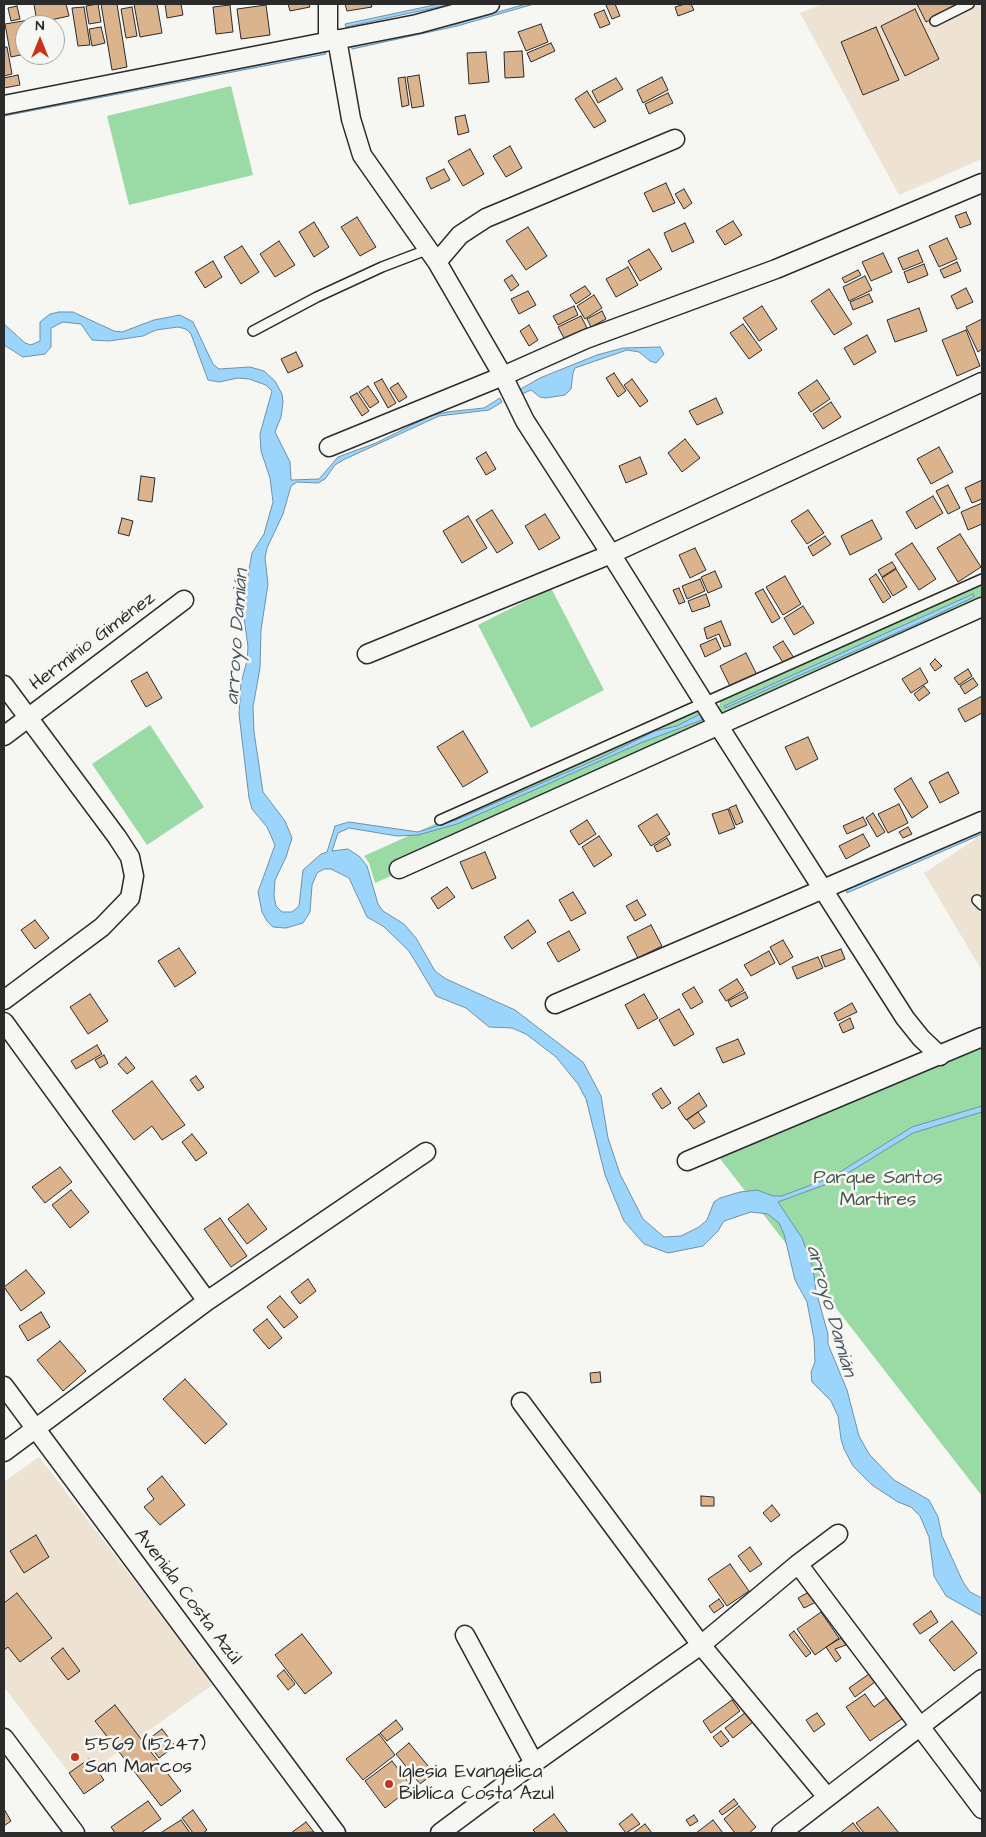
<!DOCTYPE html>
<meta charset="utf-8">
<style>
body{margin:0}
#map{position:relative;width:986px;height:1837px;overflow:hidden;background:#f6f6f2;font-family:"Architects Daughter",sans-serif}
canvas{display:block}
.frame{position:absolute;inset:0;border:5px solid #2b2b2b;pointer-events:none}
.north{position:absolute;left:15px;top:15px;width:50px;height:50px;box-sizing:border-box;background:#f6f6f2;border:1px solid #a5a5a2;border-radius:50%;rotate:0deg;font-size:14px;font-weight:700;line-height:20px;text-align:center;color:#2b2b2b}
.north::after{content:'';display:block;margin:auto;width:18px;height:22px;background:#c8321e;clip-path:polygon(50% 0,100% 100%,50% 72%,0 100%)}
</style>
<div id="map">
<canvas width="986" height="1837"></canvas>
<div class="frame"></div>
<div class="north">N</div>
</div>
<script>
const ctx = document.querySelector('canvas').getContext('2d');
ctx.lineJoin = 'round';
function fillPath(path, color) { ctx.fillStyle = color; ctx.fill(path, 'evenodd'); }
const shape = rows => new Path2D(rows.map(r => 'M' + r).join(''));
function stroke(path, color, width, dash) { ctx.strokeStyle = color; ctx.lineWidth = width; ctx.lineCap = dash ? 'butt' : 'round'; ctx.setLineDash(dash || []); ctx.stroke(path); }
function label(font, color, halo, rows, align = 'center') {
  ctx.font = font + ' "Architects Daughter",sans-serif'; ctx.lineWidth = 5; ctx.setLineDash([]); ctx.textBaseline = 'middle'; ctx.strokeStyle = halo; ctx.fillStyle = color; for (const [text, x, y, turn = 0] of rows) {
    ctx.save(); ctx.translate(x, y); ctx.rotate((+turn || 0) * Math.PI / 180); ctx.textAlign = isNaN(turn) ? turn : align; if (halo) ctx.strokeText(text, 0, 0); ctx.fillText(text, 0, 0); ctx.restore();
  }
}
const built = shape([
 [822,4,982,4,982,159,899,195,800,13],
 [982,835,982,971,924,873],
 [39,1457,214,1684,76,1782,4,1687,4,1482]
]);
const green = shape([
 [231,86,253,175,129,205,107,116],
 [982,584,982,600,723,714,719,708,720,702],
 [551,588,604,690,531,728,478,625],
 [694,707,705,719,701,726,390,867,393,875,375,883,369,863,364,856],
 [150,725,204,807,147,845,92,764],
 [982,1033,982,1496,711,1147]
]);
const water = shape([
 [439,4,452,4,346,27,345,24,439,4],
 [526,4,534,4,457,26,352,49,351,46,456,24,526,4],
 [325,52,326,54,4,116,4,114,325,52],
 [59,312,73,312,114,331,122,332,154,320,180,315,193,322,213,364,219,369,250,367,264,371,275,381,282,394,283,402,281,417,275,432,290,462,291,480,319,479,338,457,376,443,430,416,447,412,484,408,500,398,502,402,489,410,439,416,343,460,335,465,325,479,318,483,297,482,291,486,283,514,267,548,265,558,268,584,261,630,260,668,253,707,254,732,263,792,285,821,292,838,286,857,275,880,274,896,276,906,282,912,292,912,299,906,303,870,321,854,327,852,335,826,349,822,418,832,456,820,602,757,655,731,677,726,700,714,702,720,643,742,457,824,418,835,397,836,349,828,338,833,332,851,348,849,360,857,367,866,378,904,383,911,404,924,416,938,435,971,446,979,515,1010,583,1062,601,1096,608,1138,620,1174,643,1219,664,1237,681,1236,699,1227,707,1220,714,1202,720,1198,740,1192,757,1190,773,1196,782,1196,832,1177,912,1127,982,1106,982,1112,913,1133,835,1181,778,1202,802,1238,813,1268,816,1291,828,1334,828,1344,847,1390,859,1436,869,1454,894,1480,929,1500,938,1517,942,1536,963,1582,970,1592,982,1598,982,1616,946,1596,934,1576,929,1537,920,1516,911,1507,898,1502,872,1485,853,1466,844,1449,841,1439,838,1416,831,1401,812,1382,811,1372,815,1362,814,1339,807,1302,795,1280,784,1234,779,1223,768,1214,751,1212,724,1221,718,1231,703,1246,668,1253,644,1244,624,1221,605,1175,586,1099,578,1084,556,1057,526,1034,512,1028,489,1027,466,1008,436,996,409,951,383,926,367,917,349,878,331,869,324,869,317,873,312,885,310,912,303,923,286,928,273,927,267,921,262,912,258,892,275,845,267,827,252,809,249,798,239,714,241,683,247,661,248,647,244,617,248,575,252,553,264,534,273,502,270,478,261,451,260,434,272,391,266,385,249,379,238,378,219,382,208,380,191,334,186,329,178,327,156,330,143,336,109,341,92,340,81,324,63,322,51,328,51,347,45,354,23,357,4,345,4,324,25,343,31,345,40,341,40,322,50,314,59,312],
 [660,347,664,354,656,363,650,361,639,352,627,350,575,368,573,373,571,389,565,395,546,398,540,397,531,390,522,394,519,390,540,378,597,355,623,348,660,347],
 [973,594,974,597,919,623,725,708,724,706,973,594],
 [982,830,982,834,847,893,846,890,982,830]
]);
const building = shape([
 [34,4,66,4,69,16,37,23,34,4],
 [98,4,101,22,89,24,86,6,98,4],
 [101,4,117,4,127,67,112,70,101,4],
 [134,4,157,4,162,33,140,37,134,4],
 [165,4,181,4,183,15,167,18,165,4],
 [288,4,309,4,310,7,290,11,288,4],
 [345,4,371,4,372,7,347,11,345,4],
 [609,4,615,4,620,16,612,19,606,5,609,4],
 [685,4,691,4,694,10,678,16,675,7,685,4],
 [917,4,958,4,960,6,926,22,917,4],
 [230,5,233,32,216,34,213,7,230,5],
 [266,5,270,35,241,39,237,9,266,5],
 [17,6,20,19,11,21,8,8,17,6],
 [84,7,90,45,78,46,72,8,84,7],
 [132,7,137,36,126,38,121,9,132,7],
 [915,9,939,59,905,76,881,26,915,9],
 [604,10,610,24,600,28,594,14,604,10],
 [29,20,29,25,25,25,25,54,11,57,5,24,29,20],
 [541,24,548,42,526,51,518,32,541,24],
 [101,27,105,43,92,46,89,29,101,27],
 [876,27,899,80,863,95,841,42,876,27],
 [551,43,555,51,531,62,527,53,551,43],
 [4,47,7,47,12,74,4,76,4,47],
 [522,51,524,77,505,78,504,52,522,51],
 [486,52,489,82,469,84,467,53,486,52],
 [18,75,20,85,4,88,4,78,18,75],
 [419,75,424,106,412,108,407,77,419,75],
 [405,77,409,105,402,107,398,78,405,77],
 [662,77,668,90,643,103,637,90,662,77],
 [616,78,623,89,598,103,592,91,616,78],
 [587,91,606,121,594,128,575,99,587,91],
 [668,93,673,103,649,114,645,104,668,93],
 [465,115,469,132,458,135,455,117,465,115],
 [510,146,522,168,506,177,493,156,510,146],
 [470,149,484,174,463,186,448,161,470,149],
 [444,169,450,180,431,189,426,178,444,169],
 [666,183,675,203,653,212,644,193,666,183],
 [684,189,692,203,684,209,675,194,684,189],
 [966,212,971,224,960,228,955,216,966,212],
 [357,217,376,247,360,256,341,227,357,217],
 [733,221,742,235,725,245,716,231,733,221],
 [314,222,329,247,314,257,299,232,314,222],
 [685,223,694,242,672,252,664,233,685,223],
 [528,227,547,256,526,270,506,241,528,227],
 [947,238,957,259,939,267,929,246,947,238],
 [279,241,295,265,275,277,260,254,279,241],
 [242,246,259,272,241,284,224,257,242,246],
 [649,249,662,269,640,281,628,261,649,249],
 [918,250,923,262,903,270,898,258,918,250],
 [883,253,892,272,871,281,862,262,883,253],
 [213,261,222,277,205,288,195,272,213,261],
 [957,262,961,271,944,278,940,270,957,262],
 [924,264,928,275,908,283,904,272,924,264],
 [628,267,638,285,616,297,606,279,628,267],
 [858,270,861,275,845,283,842,278,858,270],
 [512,275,519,285,511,291,504,280,512,275],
 [865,276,872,290,849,301,843,287,865,276],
 [585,286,591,294,576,304,570,295,585,286],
 [966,288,973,302,957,309,951,296,966,288],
 [829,289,852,324,834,335,811,301,829,289],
 [528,291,536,305,519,314,511,299,528,291],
 [869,294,873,302,853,310,850,302,869,294],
 [594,295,602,308,585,319,577,306,594,295],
 [574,306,578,315,558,325,553,316,574,306],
 [762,306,777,329,759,341,743,318,762,306],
 [919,308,927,331,895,342,887,320,919,308],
 [602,311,606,319,591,327,587,319,602,311],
 [581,316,587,328,564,338,558,327,581,316],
 [982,319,982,349,978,352,966,327,982,319],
 [743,324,762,350,749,359,730,333,743,324],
 [529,325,538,340,529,346,520,331,529,325],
 [966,330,980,366,957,376,942,340,966,330],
 [867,335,876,352,854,365,844,348,867,335],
 [296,352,303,366,288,373,281,359,296,352],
 [614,373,626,391,618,397,606,378,614,373],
 [382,379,396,403,388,408,374,383,382,379],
 [632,379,648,401,640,407,624,385,632,379],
 [817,380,830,399,811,412,798,393,817,380],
 [398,383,407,397,399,402,390,388,398,383],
 [368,386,379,402,370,408,359,392,368,386],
 [357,393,369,411,362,416,350,397,357,393],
 [716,398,723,413,697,425,689,411,716,398],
 [831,402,841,417,823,429,813,414,831,402],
 [685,439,700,458,682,472,668,453,685,439],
 [939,447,953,472,931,484,917,459,939,447],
 [486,452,496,469,486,475,476,458,486,452],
 [640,457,647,474,626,483,619,466,640,457],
 [141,476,155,478,152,502,138,500,141,476],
 [982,480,982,499,972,503,965,488,982,480],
 [948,485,960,508,948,514,936,491,948,485],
 [933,496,943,513,916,529,906,512,933,496],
 [982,503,982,524,968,530,961,512,982,503],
 [492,510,513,543,497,553,476,520,492,510],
 [808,510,824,533,807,544,791,521,808,510],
 [545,514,560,538,539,550,525,526,545,514],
 [468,516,487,548,462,563,443,531,468,516],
 [122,518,133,521,129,536,118,533,122,518],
 [872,520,882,539,850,555,841,536,872,520],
 [960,534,981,567,958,582,937,548,960,534],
 [825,536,831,544,813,556,808,547,825,536],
 [912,543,936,579,919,590,895,554,912,543],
 [695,548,706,570,690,578,679,555,695,548],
 [892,562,896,568,882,577,878,570,892,562],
 [896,569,907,587,893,596,882,578,896,569],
 [715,571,722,587,708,593,701,577,715,571],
 [876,574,891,597,883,603,869,579,876,574],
 [785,576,801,604,783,615,766,587,785,576],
 [700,579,705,591,687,599,682,586,700,579],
 [679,588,685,602,679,604,673,590,679,588],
 [763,589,780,618,772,623,755,593,763,589],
 [706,594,710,606,692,612,688,601,706,594],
 [803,606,814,623,794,635,784,618,803,606],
 [721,621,731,645,724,647,719,634,707,639,704,628,721,621],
 [716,638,721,649,705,657,700,645,716,638],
 [783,641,794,658,784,664,773,647,783,641],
 [746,653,757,675,731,688,720,666,746,653],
 [935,659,942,666,935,671,930,664,935,659],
 [920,668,928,682,911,693,902,679,920,668],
 [968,669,972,676,959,685,954,678,968,669],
 [147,672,162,698,146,707,131,681,147,672],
 [973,678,978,685,965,694,960,686,973,678],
 [924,686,930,693,919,701,914,694,924,686],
 [982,696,982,713,965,722,958,709,982,696],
 [463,731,488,772,463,787,437,747,463,731],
 [808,737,818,759,796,770,785,747,808,737],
 [948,772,959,793,940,803,929,782,948,772],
 [911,778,928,807,912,818,894,789,911,778],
 [899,804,908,823,888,833,878,814,899,804],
 [736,805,743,822,736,825,729,808,736,805],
 [728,809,735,828,719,834,712,814,728,809],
 [873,813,885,832,877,837,866,818,873,813],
 [657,814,670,834,651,846,638,826,657,814],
 [863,817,867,825,847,834,843,826,863,817],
 [587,820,596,834,579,845,570,831,587,820],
 [908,827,912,834,903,838,899,832,908,827],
 [863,834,870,846,846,859,839,846,863,834],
 [599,836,612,855,594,867,582,847,599,836],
 [667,838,671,845,657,852,654,846,667,838],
 [485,852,496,878,472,889,460,862,485,852],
 [447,887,455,897,438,909,431,898,447,887],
 [573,892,586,913,571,921,559,900,573,892],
 [637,900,646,915,635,921,626,906,637,900],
 [35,920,49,938,35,949,21,930,35,920],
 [528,920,536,932,512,949,504,937,528,920],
 [651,925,662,946,638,958,627,937,651,925],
 [569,931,580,950,558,962,547,943,569,931],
 [783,940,793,957,780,965,770,947,783,940],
 [179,948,196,973,175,987,158,961,179,948],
 [841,949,845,959,825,967,821,956,841,949],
 [769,951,775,963,751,976,744,965,769,951],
 [818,957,823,968,797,979,792,967,818,957],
 [737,979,744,990,726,1001,719,990,737,979],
 [694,987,703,1002,691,1009,682,994,694,987],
 [745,992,748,998,731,1007,728,1001,745,992],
 [90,994,108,1021,88,1034,70,1007,90,994],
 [644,994,658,1018,638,1029,625,1005,644,994],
 [852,1003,857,1012,838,1021,834,1013,852,1003],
 [679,1009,694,1034,674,1046,659,1020,679,1009],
 [850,1018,854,1028,843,1033,839,1024,850,1018],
 [738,1039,745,1054,723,1063,716,1048,738,1039],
 [97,1045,102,1054,76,1069,71,1061,97,1045],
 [104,1055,108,1063,100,1068,95,1060,104,1055],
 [126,1057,135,1068,127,1074,118,1064,126,1057],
 [196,1076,204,1087,198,1091,190,1080,196,1076],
 [152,1081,185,1125,162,1140,152,1126,134,1140,112,1111,152,1081],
 [661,1088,671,1103,662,1109,652,1094,661,1088],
 [699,1093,707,1106,686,1120,678,1108,699,1093],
 [698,1112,705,1122,694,1129,687,1120,698,1112],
 [192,1134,207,1153,196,1161,182,1142,192,1134],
 [60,1167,72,1182,45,1203,32,1187,60,1167],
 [71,1190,89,1212,70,1228,52,1205,71,1190],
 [248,1204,267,1229,247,1244,228,1219,248,1204],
 [220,1218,247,1256,231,1267,204,1229,220,1218],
 [26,1270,45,1293,21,1311,4,1287,26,1270],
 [308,1279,316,1291,300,1304,291,1292,308,1279],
 [280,1296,298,1317,284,1328,267,1307,280,1296],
 [41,1312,50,1327,28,1341,19,1326,41,1312],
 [267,1319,282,1338,269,1349,253,1330,267,1319],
 [60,1341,86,1371,63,1391,37,1360,60,1341],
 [600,1372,601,1382,591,1383,590,1373,600,1372],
 [185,1379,227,1424,205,1444,163,1399,185,1379],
 [162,1476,185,1505,160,1525,144,1507,154,1499,147,1489,162,1476],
 [701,1496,714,1497,714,1506,701,1506,701,1496],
 [772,1505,780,1515,771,1522,763,1513,772,1505],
 [36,1535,49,1557,24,1573,10,1551,36,1535],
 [750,1547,762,1564,750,1572,738,1556,750,1547],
 [730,1564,749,1591,727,1606,708,1579,730,1564],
 [811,1591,816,1602,804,1608,798,1598,811,1591],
 [17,1593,52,1638,20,1662,8,1647,4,1650,4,1603,17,1593],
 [719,1599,724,1606,714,1613,709,1606,719,1599],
 [931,1611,938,1622,920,1634,913,1624,931,1611],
 [821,1612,839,1638,815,1655,797,1629,821,1612],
 [952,1621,977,1653,954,1671,929,1640,952,1621],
 [794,1631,811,1653,806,1657,789,1635,794,1631],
 [302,1634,332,1673,305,1694,275,1655,302,1634],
 [841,1638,846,1645,835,1649,841,1658,836,1662,826,1647,841,1638],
 [63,1648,80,1671,68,1680,51,1658,63,1648],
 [284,1670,295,1684,288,1690,277,1676,284,1670],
 [869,1674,875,1682,855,1697,849,1688,869,1674],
 [865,1694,874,1707,886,1698,902,1719,870,1741,846,1707,865,1694],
 [732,1700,740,1711,711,1733,703,1721,732,1700],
 [115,1705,181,1791,161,1806,95,1721,115,1705],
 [745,1713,753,1722,733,1738,725,1728,745,1713],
 [817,1713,825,1724,814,1732,806,1720,817,1713],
 [396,1720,403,1729,387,1741,380,1733,396,1720],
 [162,1729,175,1746,159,1758,146,1741,162,1729],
 [721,1731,729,1741,721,1747,713,1737,721,1731],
 [379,1734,395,1755,363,1780,346,1759,379,1734],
 [409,1743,434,1773,420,1784,396,1754,409,1743],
 [89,1759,104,1780,84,1794,69,1773,89,1759],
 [392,1761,412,1787,385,1808,365,1781,392,1761],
 [734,1799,738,1804,722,1815,719,1811,734,1799],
 [148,1801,161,1819,141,1833,115,1833,111,1827,148,1801],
 [739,1806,756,1827,749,1833,735,1833,724,1819,739,1806],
 [878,1807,899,1833,864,1833,856,1823,878,1807],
 [4,1809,11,1821,4,1826,4,1809],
 [193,1810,207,1830,203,1833,193,1833,182,1818,193,1810],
 [554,1814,568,1833,536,1833,533,1830,554,1814],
 [632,1814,640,1824,626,1833,619,1824,632,1814],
 [694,1815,698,1821,690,1826,686,1820,694,1815],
 [181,1820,190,1833,163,1833,162,1832,181,1820],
 [713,1820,723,1833,696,1833,713,1820],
 [306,1822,314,1832,291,1833,306,1822],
 [853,1823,861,1833,840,1833,853,1823],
 [645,1824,652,1833,633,1833,645,1824]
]);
const lane = shape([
 [935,21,969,4],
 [253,331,317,297,382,267,429,249],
 [440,820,982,579],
 [977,900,982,905]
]);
const street = shape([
 [337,39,351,119,362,155,437,262,503,376,525,421,611,554,718,725,905,1018,921,1038,940,1056],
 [328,41,328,4],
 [4,105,417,24,490,4],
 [437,262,460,235,486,218,675,139],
 [329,447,503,376,586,339,776,269,982,183],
 [367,654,611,554,982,382],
 [4,685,117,837,130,857,134,876,130,898,102,927,4,1000],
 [4,736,184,600],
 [399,869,982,607],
 [555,1004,982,821],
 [4,1022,207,1301],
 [687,1161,982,1037],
 [4,1386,336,1833],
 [521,1402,701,1645,827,1797],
 [4,1452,207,1301,426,1152],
 [798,1564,982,1809],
 [465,1635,534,1763],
 [4,1738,75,1833],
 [440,1833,534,1763,701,1645,798,1564,838,1534],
 [781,1833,982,1679]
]);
const markers = [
 [75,1757,5,"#c8321e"],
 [389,1784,5,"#c8321e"]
];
const streetNames = [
 ["Herminio Giménez",93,642,-37],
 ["Avenida Costa Azúl",187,1597,53]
];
const parkNames = [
 ["Parque Santos",878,1179],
 ["Martires",878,1201]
];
const poiNames = [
 ["5569 (15247)",85,1746],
 ["San Marcos",85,1768],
 ["Iglesia Evangélica",399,1773],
 ["Biblíca Costa Azul",399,1795]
];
const waterNames = [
 ["arroyo Damián",238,637,-86],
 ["arroyo Damián",830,1311,74]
];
fillPath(built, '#eee2d3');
fillPath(green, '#9adaa4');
fillPath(water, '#9cd5fc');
stroke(water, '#6f91a8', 1);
fillPath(building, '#dbb38c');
stroke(building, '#2b2b2b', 1);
stroke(lane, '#2b2b2b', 12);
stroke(street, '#2b2b2b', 21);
stroke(lane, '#f6f6f2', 9);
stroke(street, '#f6f6f2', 18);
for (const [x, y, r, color] of markers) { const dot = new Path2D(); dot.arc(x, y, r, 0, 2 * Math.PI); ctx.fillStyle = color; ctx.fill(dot); stroke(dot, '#f6f6f2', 2); }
label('19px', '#2b2b2b', '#f6f6f2', streetNames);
label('19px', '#475749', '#f6f6f2', parkNames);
label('19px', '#2b2b2b', '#f6f6f2', poiNames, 'left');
label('italic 20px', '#47565f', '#f6f6f2', waterNames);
</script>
